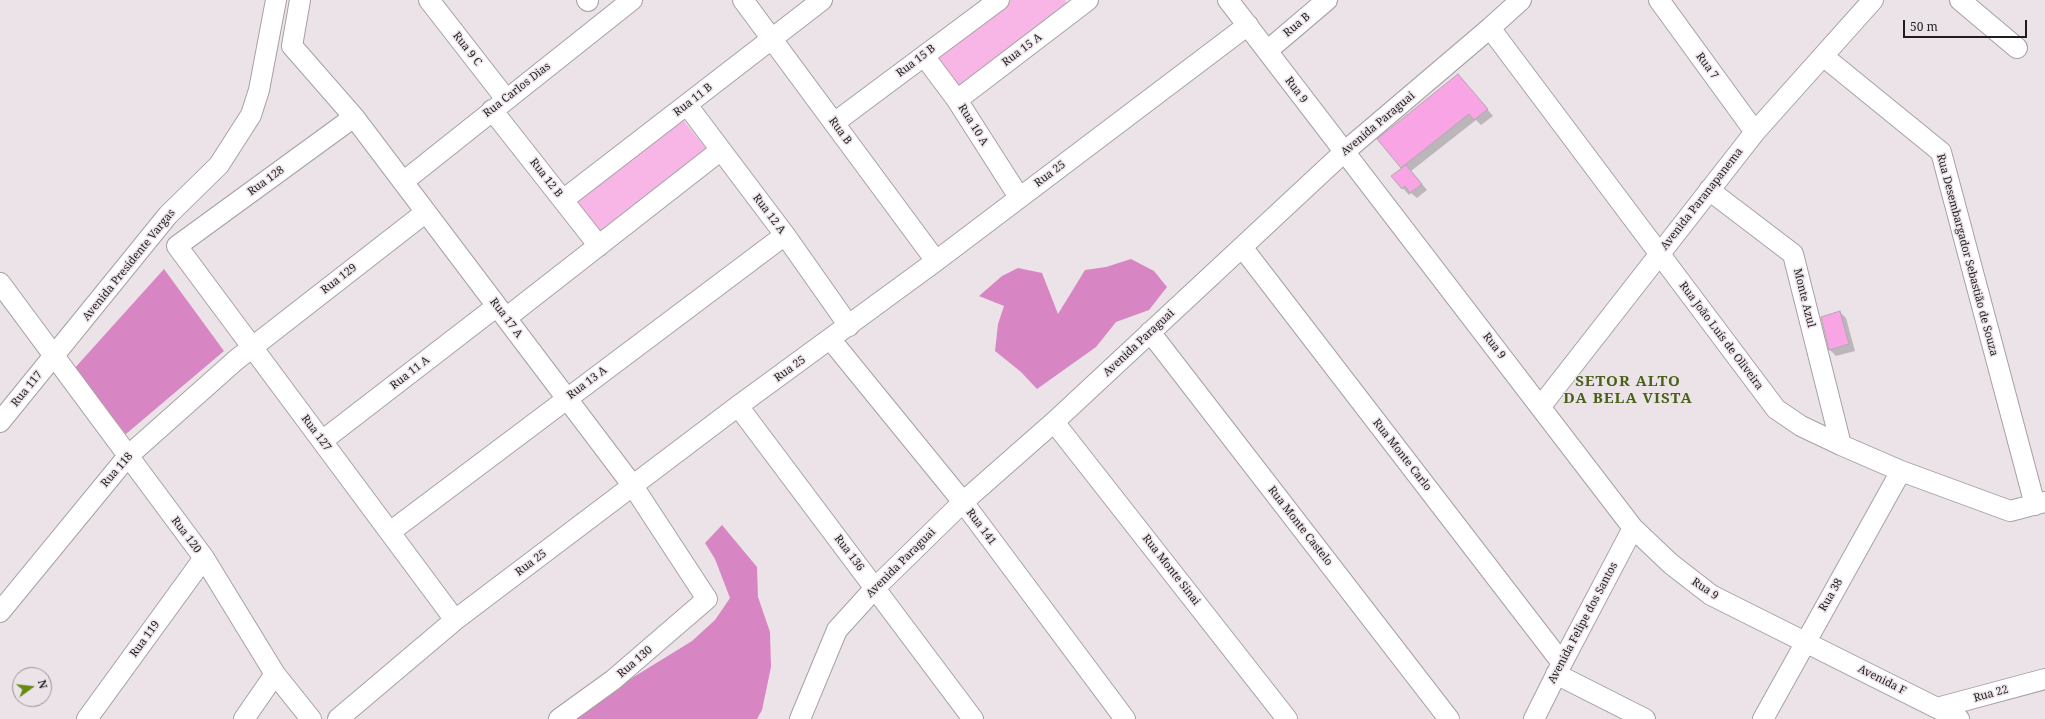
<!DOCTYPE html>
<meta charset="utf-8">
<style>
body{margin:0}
#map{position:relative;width:2045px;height:719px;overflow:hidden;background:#ebe3e8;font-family:"Noto Serif",serif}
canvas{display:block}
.north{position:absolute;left:12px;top:667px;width:40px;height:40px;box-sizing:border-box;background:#ebe3e8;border:1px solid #999498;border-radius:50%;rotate:75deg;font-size:11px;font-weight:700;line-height:16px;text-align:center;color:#1f1d1f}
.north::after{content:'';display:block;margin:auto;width:14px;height:18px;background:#678b12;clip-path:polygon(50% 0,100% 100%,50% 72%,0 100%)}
.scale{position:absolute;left:1903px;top:20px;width:124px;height:18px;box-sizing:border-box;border:2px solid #1f1d1f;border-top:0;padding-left:5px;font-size:12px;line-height:14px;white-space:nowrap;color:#1f1d1f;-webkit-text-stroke:3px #ebe3e8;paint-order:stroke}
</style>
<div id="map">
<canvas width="2045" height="719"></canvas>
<div class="north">N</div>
<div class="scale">50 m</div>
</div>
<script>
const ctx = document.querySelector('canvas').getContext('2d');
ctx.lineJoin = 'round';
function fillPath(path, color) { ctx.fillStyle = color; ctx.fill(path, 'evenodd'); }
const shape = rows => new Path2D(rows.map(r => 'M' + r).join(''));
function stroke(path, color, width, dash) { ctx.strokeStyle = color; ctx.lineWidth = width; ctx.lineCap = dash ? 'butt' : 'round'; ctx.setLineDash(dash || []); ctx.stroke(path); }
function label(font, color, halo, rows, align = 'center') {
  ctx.font = font + ' "Noto Serif",serif'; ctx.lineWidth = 3; ctx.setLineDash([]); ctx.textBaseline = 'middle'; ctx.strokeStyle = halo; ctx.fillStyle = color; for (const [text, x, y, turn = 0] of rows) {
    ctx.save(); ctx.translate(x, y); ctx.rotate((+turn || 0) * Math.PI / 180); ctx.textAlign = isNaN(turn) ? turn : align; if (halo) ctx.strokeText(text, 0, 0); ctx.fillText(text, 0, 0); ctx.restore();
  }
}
const green = shape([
 [1011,0,1065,0,1069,6,959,89,935,57],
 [683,120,708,151,600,233,574,201]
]);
const forest = shape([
 [1131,259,1154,271,1167,287,1149,310,1116,322,1096,347,1037,389,1021,372,995,351,998,324,1004,306,979,296,1002,276,1018,268,1042,273,1058,314,1085,270,1106,267],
 [164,269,224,351,126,434,73,370],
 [722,525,757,567,758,597,770,632,771,667,762,710,757,719,571,719,598,699,692,641,715,620,730,598,715,559,705,543]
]);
const shadow = shape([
 [1464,82,1493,116,1481,125,1476,120,1411,171,1427,190,1417,198,1411,193,1409,195,1393,177,1403,169,1378,139],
 [1840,312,1846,318,1855,351,1836,356,1830,350,1822,317]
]);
const building = shape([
 [1458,74,1488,109,1474,120,1469,114,1401,168,1377,139,1458,74],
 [1406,165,1422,184,1410,193,1405,186,1402,189,1391,176,1406,165],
 [1840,311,1849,344,1829,350,1821,317,1840,311]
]);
const minor = shape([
 [300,0,292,46,354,117,633,486,707,599,613,680,559,719],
 [429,0,506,99],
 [587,0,588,1],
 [743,0,936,261],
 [1228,0,1633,528,1671,564,1711,595,1959,719],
 [1659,0,1755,132],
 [1960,0,2017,48],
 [1490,28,1776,409,1801,426,1841,445,1901,471,2010,511,2045,502],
 [1267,51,1327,0],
 [924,56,957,100,1019,197],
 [1823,56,1941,152,2035,505],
 [957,100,1088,0],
 [687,105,785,235,849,326],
 [492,110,599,246],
 [354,117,177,246,455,620],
 [834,123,999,0],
 [403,182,632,0],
 [1709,190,1793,254,1841,445],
 [563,200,822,0],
 [1242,247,1562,663],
 [0,283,204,558,275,674,311,719],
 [506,318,721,150],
 [1150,332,1449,719],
 [831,340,963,502,1125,719],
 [738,406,973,719],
 [1541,406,1755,132,1873,0],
 [0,422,168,215,219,165,251,115,259,90,276,0],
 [1054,422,1287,719],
 [322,441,497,306],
 [390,532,785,235],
 [0,612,128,456,236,360,426,212],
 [1556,674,1645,719],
 [1937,708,2045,679],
 [87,719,204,558],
 [244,719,275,674],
 [338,719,455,620,738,406,936,261,1248,25],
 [800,719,837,630,875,588,963,502,1054,422,1343,153,1490,28,1521,0],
 [1534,719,1562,663,1633,528],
 [1763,719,1901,471]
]);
const streetNames = [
 ["Rua B",1297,25,-40],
 ["Rua 9 C",467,49,52],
 ["Rua 15 A",1022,50,-37],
 ["Rua 15 B",916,61,-37],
 ["Rua 7",1707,66,54],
 ["Rua Carlos Dias",517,90,-38],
 ["Rua 9",1296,90,53],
 ["Rua 11 B",693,100,-38],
 ["Avenida Paraguai",1378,124,-40],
 ["Rua 10 A",973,125,58],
 ["Rua B",840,131,54],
 ["Rua 25",1050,174,-37],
 ["Rua 12 B",546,178,52],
 ["Rua 128",266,181,-36],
 ["Avenida Paranapanema",1702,199,-52],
 ["Rua 12 A",769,214,53],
 ["Rua Desembargador Sebastião de Souza",1967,255,75],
 ["Avenida Presidente Vargas",129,265,-51],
 ["Rua 129",339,279,-38],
 ["Monte Azul",1804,298,76],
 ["Rua 17 A",506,318,53],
 ["Rua João Luís de Oliveira",1721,336,53],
 ["Avenida Paraguai",1139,343,-43],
 ["Rua 9",1494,346,52],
 ["Rua 25",790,369,-36],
 ["Rua 11 A",410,373,-38],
 ["Rua 13 A",587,383,-37],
 ["Rua 117",27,389,-51],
 ["Rua 127",316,433,53],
 ["Rua Monte Carlo",1402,455,52],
 ["Rua 118",117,470,-49],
 ["Rua Monte Castelo",1300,526,52],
 ["Rua 141",981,527,53],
 ["Rua 120",186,535,53],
 ["Rua 136",849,553,53],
 ["Rua 25",531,563,-37],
 ["Avenida Paraguai",901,563,-45],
 ["Rua Monte Sinai",1171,570,52],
 ["Rua 9",1705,589,34],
 ["Rua 38",1831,595,-60],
 ["Avenida Felipe dos Santos",1583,623,-62],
 ["Rua 119",145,639,-54],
 ["Rua 130",635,662,-41],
 ["Avenida F",1882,680,27],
 ["Rua 22",1991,694,-15]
];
const districtNames = [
 ["SETOR ALTO",1628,382],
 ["DA BELA VISTA",1628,399]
];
fillPath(green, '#f8b6e7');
fillPath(forest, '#d885c4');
fillPath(shadow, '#0003');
fillPath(building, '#f9a4e4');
stroke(building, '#b0a9ae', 1);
stroke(minor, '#a7a0a5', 22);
stroke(minor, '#fff', 20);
label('11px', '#1f1d1f', '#ebe3e8', streetNames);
ctx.letterSpacing = '1px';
label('bold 15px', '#486019', '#ebe3e8', districtNames);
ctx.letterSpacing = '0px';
</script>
